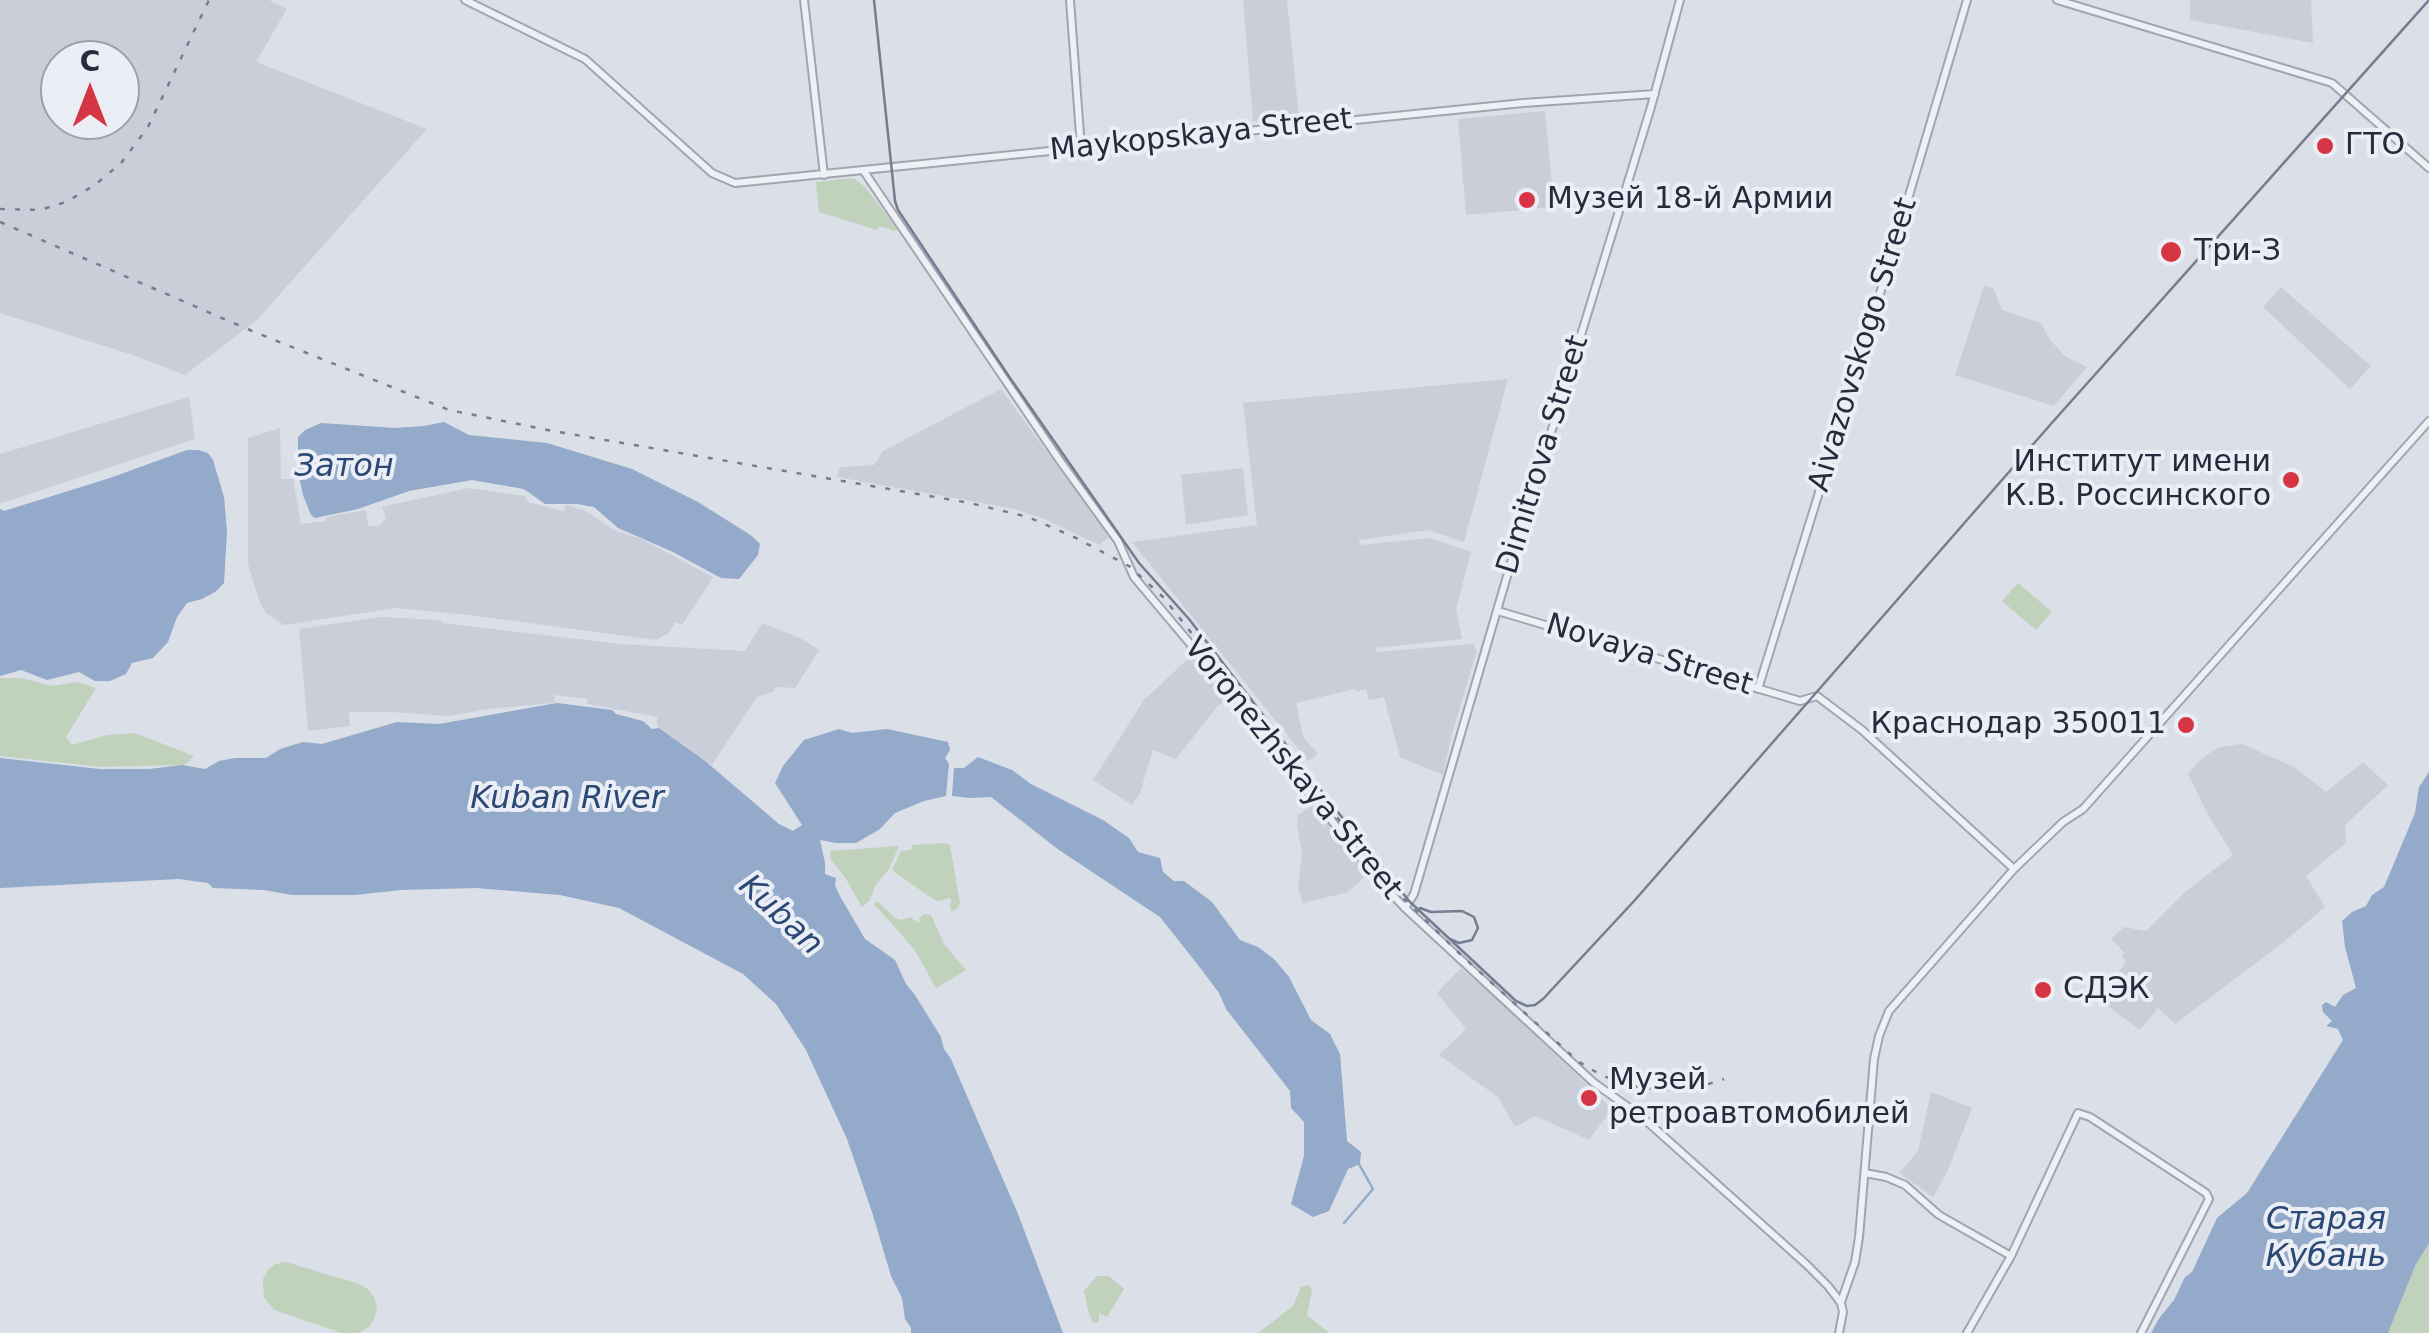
<!DOCTYPE html>
<meta charset="utf-8">
<style>
body{margin:0}
#map{position:relative;width:2429px;height:1333px;overflow:hidden;background:#dbdfe7;font-family:"DejaVu Sans",sans-serif}
canvas{display:block}
.north{position:absolute;left:40px;top:40px;width:100px;height:100px;box-sizing:border-box;background:#ebeef5;border:2px solid #9ba0ac;border-radius:50%;rotate:0deg;font-size:28px;font-weight:700;line-height:40px;text-align:center;color:#242c3e}
.north::after{content:'';display:block;margin:auto;width:35px;height:45px;background:#d63644;clip-path:polygon(50% 0,100% 100%,50% 72%,0 100%)}
</style>
<div id="map">
<canvas width="2429" height="1333"></canvas>
<div class="north">С</div>
</div>
<script>
const ctx = document.querySelector('canvas').getContext('2d');
ctx.lineJoin = 'round';
function fillPath(path, color) { ctx.fillStyle = color; ctx.fill(path, 'evenodd'); }
const shape = rows => new Path2D(rows.map(r => 'M' + r).join(''));
function stroke(path, color, width, dash) { ctx.strokeStyle = color; ctx.lineWidth = width; ctx.lineCap = dash ? 'butt' : 'round'; ctx.setLineDash(dash || []); ctx.stroke(path); }
function label(font, color, halo, rows, align = 'center') {
  ctx.font = font + ' "DejaVu Sans",sans-serif'; ctx.lineWidth = 8; ctx.setLineDash([]); ctx.textBaseline = 'middle'; ctx.strokeStyle = halo; ctx.fillStyle = color; for (const [text, x, y, turn = 0] of rows) {
    ctx.save(); ctx.translate(x, y); ctx.rotate((+turn || 0) * Math.PI / 180); ctx.textAlign = isNaN(turn) ? turn : align; if (halo) ctx.strokeText(text, 0, 0); ctx.fillText(text, 0, 0); ctx.restore();
  }
}
const built = shape([
 [0,0,269,0,287,9,256,62,427,129,257,320,185,375,136,356,0,313],
 [60,60,120,60,120,120,60,120],
 [1243,0,1287,0,1299,117,1253,121],
 [2190,0,2311,0,2313,43,2190,20],
 [1545,111,1554,207,1466,215,1458,119],
 [1984,286,1993,288,2002,310,2041,323,2050,340,2066,357,2087,367,2054,406,1955,375],
 [2281,287,2371,366,2350,389,2263,307],
 [1508,379,1464,542,1428,530,1359,540,1360,545,1430,538,1471,552,1456,609,1462,639,1375,648,1376,652,1473,644,1477,650,1451,737,1443,775,1400,757,1384,697,1369,700,1366,689,1356,692,1355,689,1296,703,1303,737,1318,754,1308,761,1132,542,1257,525,1243,403],
 [1001,389,1109,537,1099,545,1047,520,1015,509,837,477,840,467,874,465,883,451],
 [189,397,195,439,2,503,0,502,0,454],
 [280,428,281,479,293,479,301,524,326,521,326,517,366,510,368,526,379,526,386,518,382,507,468,488,525,496,528,502,563,511,566,505,584,510,616,531,641,539,713,577,682,625,676,622,667,634,656,640,469,615,396,608,284,625,266,613,260,603,248,564,248,438],
 [1243,468,1248,515,1186,525,1181,475],
 [382,617,436,620,442,621,442,623,620,644,745,651,762,623,802,639,819,650,795,688,775,687,774,691,757,697,712,765,657,726,657,717,587,704,587,699,555,695,554,703,488,709,449,716,391,712,349,712,350,726,308,731,299,629],
 [1193,654,1227,698,1216,708,1176,759,1153,750,1140,793,1132,805,1093,780,1144,700],
 [2242,744,2294,767,2326,792,2363,762,2388,785,2345,825,2346,843,2306,876,2325,907,2280,945,2175,1024,2158,1008,2140,1030,2098,999,2126,962,2122,956,2124,952,2111,939,2124,927,2146,931,2185,892,2233,855,2207,813,2188,774,2200,760,2217,748],
 [1313,805,1368,874,1348,892,1303,903,1298,888,1302,852,1297,825,1298,815],
 [1461,968,1504,1005,1612,1109,1589,1140,1535,1116,1515,1127,1498,1097,1439,1055,1466,1029,1437,993],
 [1931,1092,1972,1108,1948,1170,1933,1197,1899,1173,1918,1151]
]);
const green = shape([
 [853,178,864,186,898,229,894,231,880,226,877,230,819,212,816,182],
 [2018,583,2052,612,2036,630,2002,601],
 [0,678,21,678,53,686,77,682,96,688,66,737,72,745,107,735,135,733,194,756,185,765,101,767,0,756],
 [945,843,950,845,960,903,957,909,951,911,950,903,952,901,950,898,938,901,930,897,892,870,901,851,911,850,912,845],
 [899,846,889,869,875,886,870,900,862,907,846,879,830,858,830,851],
 [877,901,895,918,901,920,910,917,919,923,920,917,924,914,931,915,944,944,966,970,936,988,914,949,874,904],
 [2429,1243,2429,1333,2388,1333,2416,1264],
 [286,1262,359,1284,368,1289,374,1297,377,1307,375,1317,370,1326,358,1333,342,1333,274,1310,264,1297,263,1279,268,1270,276,1264],
 [1097,1276,1109,1276,1124,1289,1107,1317,1099,1313,1099,1322,1093,1323,1089,1314,1084,1291],
 [1309,1285,1312,1290,1307,1315,1329,1333,1258,1333,1293,1306,1301,1287]
]);
const water = shape([
 [444,422,469,435,547,443,632,469,698,502,752,536,760,544,758,555,739,579,721,578,673,552,618,528,594,507,577,504,545,504,524,489,472,480,409,491,358,509,315,518,311,515,303,495,298,472,298,437,305,430,321,423,395,428,424,426],
 [187,450,198,450,208,453,213,460,224,497,227,532,224,583,215,592,202,599,187,603,177,617,168,642,153,658,132,663,126,674,110,681,95,681,79,672,47,680,21,670,0,676,0,509,4,511,110,478],
 [557,703,612,710,616,714,643,721,652,729,659,728,704,760,779,824,793,831,802,825,775,783,783,766,804,740,839,729,852,733,887,729,948,742,950,750,945,758,949,764,946,796,924,801,895,813,880,829,856,843,836,843,820,840,825,863,825,874,836,878,835,886,841,898,865,939,895,960,906,984,915,995,941,1037,944,1049,951,1059,1018,1214,1063,1333,911,1333,911,1328,905,1319,902,1298,891,1276,872,1212,847,1139,806,1050,776,1004,743,974,619,908,560,895,476,888,401,890,355,895,292,895,264,890,213,888,208,883,179,879,0,888,0,758,100,769,149,769,182,765,205,769,219,761,235,758,266,758,280,749,303,742,322,744,397,722,439,724],
 [978,757,1012,770,1031,784,1103,820,1129,838,1138,852,1160,858,1163,872,1174,881,1184,881,1212,902,1240,940,1258,947,1274,959,1289,977,1311,1020,1330,1034,1340,1054,1347,1141,1361,1152,1360,1164,1348,1169,1329,1211,1313,1217,1291,1204,1304,1156,1304,1122,1291,1108,1290,1091,1226,1009,1219,993,1198,965,1160,917,1059,850,991,797,970,798,952,796,954,768,964,768],
 [2429,772,2429,1243,2416,1264,2388,1333,2151,1333,2160,1317,2174,1300,2185,1277,2192,1272,2217,1218,2247,1193,2343,1040,2338,1029,2326,1026,2332,1021,2323,1012,2322,1005,2326,1002,2335,1007,2343,995,2356,988,2345,947,2342,921,2352,912,2366,906,2372,895,2384,887,2415,813,2419,787]
]);
const stream = shape([
 [1344,1223,1373,1189,1359,1164]
]);
const tertiary = shape([
 [465,0,585,59,712,173,735,183,1523,103,1655,94],
 [804,0,824,175],
 [1070,0,1081,148],
 [2057,0,2332,83,2429,168],
 [863,170,1058,458,1118,541,1134,577,1250,715,1377,879,1405,908,1593,1082,1642,1117,1806,1264,1828,1286,1841,1303,1843,1312,1839,1333],
 [1498,611,1800,701,1817,696,1862,730,2014,869,2063,822,2083,809,2429,421],
 [1758,689,1862,354,1967,0],
 [1405,908,1414,894,1510,566,1651,107,1680,0],
 [1865,1173,1886,1177,1905,1185,1939,1215,2011,1256],
 [1841,1302,1855,1262,1859,1237,1874,1059,1879,1036,1889,1011,2014,869],
 [1967,1333,2011,1256,2078,1113,2090,1117,2206,1193,2209,1199,2141,1333]
]);
const tram = shape([
 [874,0,895,201,898,210,1010,378,1139,563,1189,619,1337,811,1410,902,1516,1001,1527,1006,1535,1005,1543,999,1635,900,2050,425,2429,0],
 [1420,908,1431,912,1462,911,1474,917,1478,928,1472,940,1459,943,1450,939]
]);
const rail = shape([
 [0,209,40,210,66,202,95,185,121,163,148,127,209,0],
 [0,222,252,331,449,410,553,431,970,503,1028,517,1076,538,1129,566,1163,597,1392,887,1460,954,1579,1062,1601,1075,1628,1085,1653,1089,1669,1090,1702,1086,1724,1079]
]);
const markers = [
 [2325,146,10,"#d63644"],
 [1527,200,10,"#d63644"],
 [2171,252,12,"#d63644"],
 [2291,480,10,"#d63644"],
 [2186,725,10,"#d63644"],
 [2043,990,10,"#d63644"],
 [1589,1098,10,"#d63644"]
];
const streetNames = [
 ["Maykopskaya Street",1201,136,-6],
 ["Aivazovskogo Street",1864,345,-73],
 ["Dimitrova Street",1544,455,-73],
 ["Novaya Street",1649,656,17],
 ["Voronezhskaya Street",1292,769,51]
];
const poiNames = [
 ["ГТО",2345,146],
 ["Музей 18-й Армии",1547,200],
 ["Три-З",2194,252],
 ["Институт имени",2271,463,"right"],
 ["К.В. Россинского",2271,497,"right"],
 ["Краснодар 350011",2166,725,"right"],
 ["СДЭК",2063,990],
 ["Музей",1609,1081],
 ["ретроавтомобилей",1609,1115]
];
const waterNames = [
 ["Затон",344,468],
 ["Kuban River",567,800],
 ["Kuban",780,916,43],
 ["Старая",2326,1221],
 ["Кубань",2326,1258]
];
fillPath(built, '#c9ced9');
fillPath(green, '#c0d1bc');
fillPath(water, '#93aaca');
stroke(stream, '#93aaca', 2.5);
stroke(tertiary, '#a0a6b1', 10);
stroke(tertiary, '#eef0f5', 6);
stroke(tram, '#747d91', 2.5);
stroke(rail, '#747d91', 2.5, [5, 10]);
for (const [x, y, r, color] of markers) { const dot = new Path2D(); dot.arc(x, y, r, 0, 2 * Math.PI); ctx.fillStyle = color; ctx.fill(dot); stroke(dot, '#ebeef5', 4); }
label('30px', '#242c3e', '#ebeef5', streetNames);
label('30px', '#242c3e', '#ebeef5', poiNames, 'left');
label('italic 32px', '#2c4874', '#ebeef5', waterNames);
</script>
